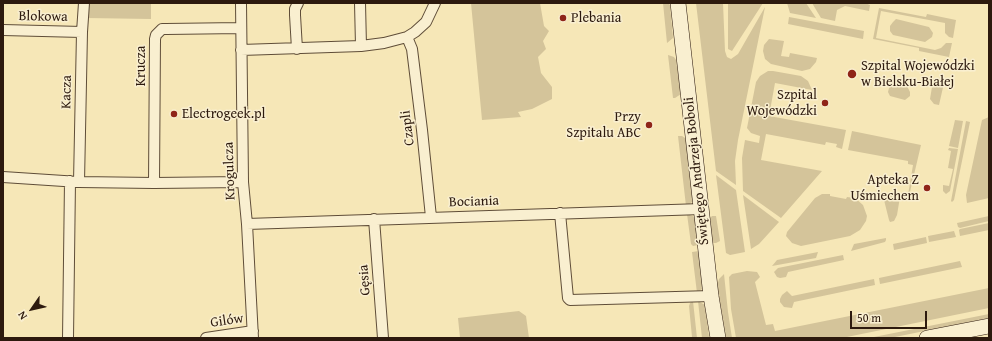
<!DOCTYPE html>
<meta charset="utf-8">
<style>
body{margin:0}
#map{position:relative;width:992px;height:341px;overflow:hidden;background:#f6e7b7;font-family:"Gentium Book Plus",serif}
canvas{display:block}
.frame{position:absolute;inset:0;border:4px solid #2d1a0e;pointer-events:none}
.north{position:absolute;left:12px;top:289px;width:40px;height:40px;-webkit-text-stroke:3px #f9efd0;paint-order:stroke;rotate:236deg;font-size:11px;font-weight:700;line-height:16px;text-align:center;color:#2d1a0e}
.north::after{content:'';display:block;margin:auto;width:14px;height:18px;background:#2d1a0e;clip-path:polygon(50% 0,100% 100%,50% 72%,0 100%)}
.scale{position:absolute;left:850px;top:311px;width:77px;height:18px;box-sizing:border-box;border:2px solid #2d1a0e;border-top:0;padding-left:5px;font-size:12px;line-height:14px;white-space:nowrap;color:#2d1a0e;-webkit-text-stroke:3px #f9efd0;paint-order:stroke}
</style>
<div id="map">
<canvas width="992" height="341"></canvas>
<div class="frame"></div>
<div class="north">N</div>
<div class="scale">50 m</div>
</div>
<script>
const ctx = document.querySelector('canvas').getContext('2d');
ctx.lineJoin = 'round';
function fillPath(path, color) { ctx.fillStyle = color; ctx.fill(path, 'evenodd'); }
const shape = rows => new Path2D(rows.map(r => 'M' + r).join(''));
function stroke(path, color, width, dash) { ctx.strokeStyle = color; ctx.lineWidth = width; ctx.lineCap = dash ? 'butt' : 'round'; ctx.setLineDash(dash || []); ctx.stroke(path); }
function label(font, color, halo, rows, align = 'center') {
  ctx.font = font + ' "Gentium Book Plus",serif'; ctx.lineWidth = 3; ctx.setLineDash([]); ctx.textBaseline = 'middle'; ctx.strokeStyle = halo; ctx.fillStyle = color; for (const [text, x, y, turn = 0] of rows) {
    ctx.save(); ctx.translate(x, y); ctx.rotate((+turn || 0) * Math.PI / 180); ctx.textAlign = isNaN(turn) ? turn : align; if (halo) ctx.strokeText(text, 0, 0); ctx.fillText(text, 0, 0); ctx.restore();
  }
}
const green = shape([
 [86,3,151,3,151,19,86,18],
 [471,3,540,3,544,26,549,31,543,41,546,49,538,57,541,73,552,87,552,99,532,109,518,112,521,117,482,120],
 [663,3,668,3,670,5,673,38,667,43],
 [696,3,723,3,725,51,727,57,731,59,738,54,765,7,738,140,735,161,736,185,716,171],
 [728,3,763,3,732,51,728,49],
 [787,3,806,3,816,18,790,13],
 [812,3,865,3,870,5,869,11,845,6,837,10,835,21,821,18],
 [879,8,926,17,927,14,956,20,953,38,949,37,945,33,945,23,881,11,876,38,935,50,941,48,946,43,952,43,949,57,919,51,919,48,873,39],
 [789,17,864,31,863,39,788,24],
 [896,19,929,27,933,33,932,37,925,42,893,35,890,31,890,26,893,22],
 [769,39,784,41,781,56,789,57,790,53,817,58,816,62,810,69,802,71,771,64,765,59,763,51,764,45],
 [668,55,674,57,676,60,681,94,675,98,673,98],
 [768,71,773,71,801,76,808,81,812,90,775,83,769,116,846,130,842,149,836,147,837,144,826,142,825,145,766,134,761,160,822,171,781,218,743,191,742,158,745,140,759,143,760,136,751,133,747,128,756,82,760,76],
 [933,81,944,83,939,105,934,104,930,99],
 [892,84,907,86,910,92,910,96,905,100,890,96,888,92,889,88],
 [989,117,989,198,967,203,966,195,982,120],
 [955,120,963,121,958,148,949,146],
 [966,121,970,122,954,200,952,202,951,201],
 [852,131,921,145,909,196,908,195,913,165,908,164,908,161,848,150],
 [678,136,682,136,685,138,686,141,693,199,692,202,688,205,686,206],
 [949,148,958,149,950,191,946,194,943,191,943,185,949,186,953,169,948,168,951,151,948,150],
 [716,175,736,190,745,252,730,255,726,253],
 [882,192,899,195,900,197,897,215,894,221,890,222,889,220],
 [822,194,830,194,830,196,846,199,847,197,855,198,863,205,867,216,866,221,860,230,850,236,801,246,792,243,786,236,787,232,815,198],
 [743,195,779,222,759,244,751,249],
 [687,214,695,217,698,245,693,246,691,244],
 [712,216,716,216,720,241,716,243,712,243,710,218],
 [989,216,989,221,960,228,958,227,957,223],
 [989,223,989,230,960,236,959,230,960,229],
 [954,231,956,237,929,242,928,236],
 [926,237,927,243,894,250,893,244],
 [886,238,886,240,885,242,851,251,854,244],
 [699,251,703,285,702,289,697,293,692,252],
 [818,252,816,258,772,266,777,260],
 [843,255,844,260,788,272,786,277,780,278,777,277,774,272,778,268],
 [960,261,962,267,880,284,879,278],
 [747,271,757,272,760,277,755,282,766,325,773,324,775,331,989,288,989,308,842,338,736,338,731,309,729,277,732,274],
 [724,274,728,312,732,338,726,338,717,286,719,279],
 [874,279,875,285,794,302,792,308,784,307,780,302,780,299,782,295,787,291,792,296],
 [693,301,697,338,692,337,689,306,690,303],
 [698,301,705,305,709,337,707,338,702,338],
 [519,311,526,316,529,338,460,338,458,318],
 [989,314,989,318,890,338,869,338]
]);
const street = shape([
 [241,3,243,182,247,224,253,338],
 [360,3,361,46],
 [3,30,82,32],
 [407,37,412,49,422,130,431,217],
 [297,49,295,15,295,9,298,3],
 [241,50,361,46,384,43,407,37,415,32,426,22,435,3],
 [3,177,79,182,154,183,243,182],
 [79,182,82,32,84,3],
 [154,183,155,39,156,35,162,29,166,29,240,28],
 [560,213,568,298,570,300,711,296],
 [374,219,383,338],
 [247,224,702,209],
 [68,338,70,181],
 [206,338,253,331]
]);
const secondary = shape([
 [678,3,711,296,718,338],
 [927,338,989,326]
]);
const markers = [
 [563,18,4,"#8f2418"],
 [852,74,5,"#8f2418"],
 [825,103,4,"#8f2418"],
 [174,114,4,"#8f2418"],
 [649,125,4,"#8f2418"],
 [927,188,4,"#8f2418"]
];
const streetNames = [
 ["Blokowa",43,17,1],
 ["Krucza",141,66,-90],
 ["Kacza",67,92,-89],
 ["Czapli",408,128,-97],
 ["Krogulcza",230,171,-92],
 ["Świętego Andrzeja Boboli",697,171,-96],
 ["Bociania",474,202,-2],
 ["Gęsia",365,280,-94],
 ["Gilów",227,321,-8]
];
const poiNames = [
 ["Plebania",571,18],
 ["Szpital Wojewódzki",861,66],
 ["w Bielsku-Białej",861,82],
 ["Szpital",817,95,"right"],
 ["Wojewódzki",817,111,"right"],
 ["Electrogeek.pl",182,114],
 ["Przy",641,117,"right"],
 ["Szpitalu ABC",641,133,"right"],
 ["Apteka Z",919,180,"right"],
 ["Uśmiechem",919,196,"right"]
];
fillPath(green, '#d4c49a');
stroke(street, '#5f4d38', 12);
stroke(secondary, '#2d1a0e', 16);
stroke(street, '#f9efd0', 10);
stroke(secondary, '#f9efd0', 15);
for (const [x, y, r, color] of markers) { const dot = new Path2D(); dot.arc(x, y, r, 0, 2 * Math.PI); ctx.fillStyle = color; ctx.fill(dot); stroke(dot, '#f9efd0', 1.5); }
label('14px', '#2d1a0e', '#f9efd0', streetNames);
label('14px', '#2d1a0e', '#f9efd0', poiNames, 'left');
</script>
